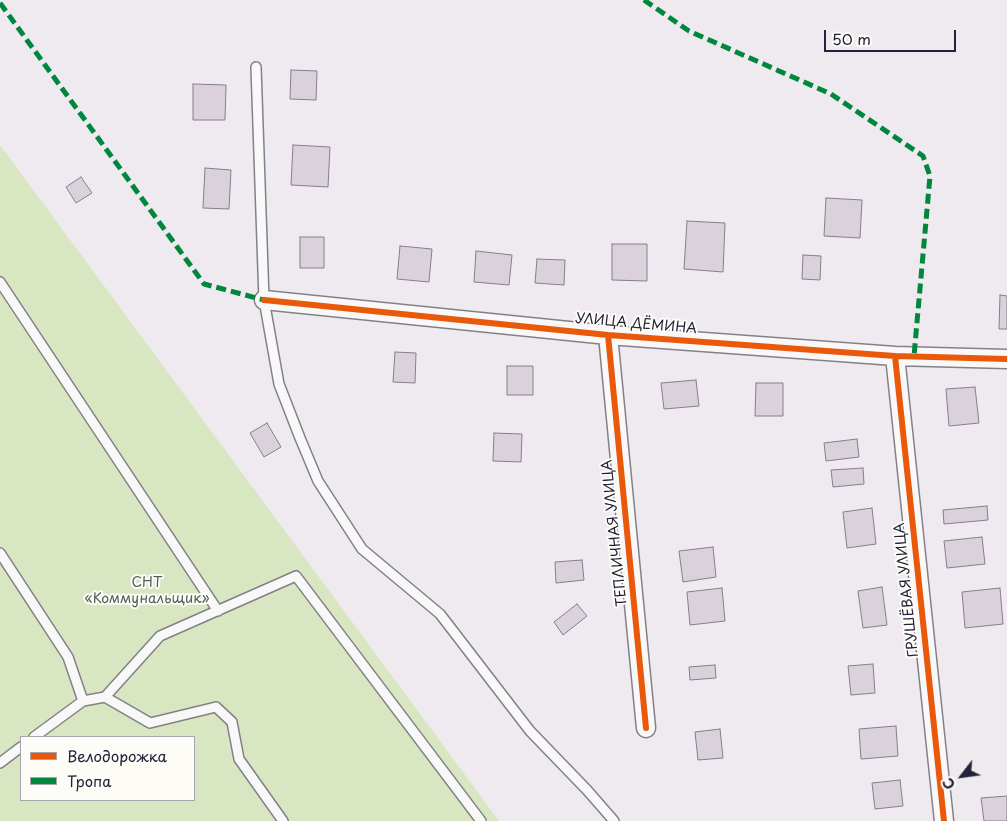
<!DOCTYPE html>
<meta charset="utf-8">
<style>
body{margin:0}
#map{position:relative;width:1007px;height:821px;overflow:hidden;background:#efeaef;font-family:"Playpen Sans",sans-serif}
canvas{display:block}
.legend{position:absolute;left:20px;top:736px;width:175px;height:65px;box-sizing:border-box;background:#fdfcf7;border:1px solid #a5a5ac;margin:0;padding:6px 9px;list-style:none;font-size:15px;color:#22223b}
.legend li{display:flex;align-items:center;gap:10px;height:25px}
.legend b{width:25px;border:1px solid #a5a5ac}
.north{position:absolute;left:937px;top:751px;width:50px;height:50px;-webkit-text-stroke:4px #fdfcf7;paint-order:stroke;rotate:240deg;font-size:14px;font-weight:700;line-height:20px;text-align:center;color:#22223b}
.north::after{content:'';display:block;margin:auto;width:18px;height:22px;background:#22223b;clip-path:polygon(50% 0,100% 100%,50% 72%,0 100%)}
.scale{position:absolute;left:824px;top:30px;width:132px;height:22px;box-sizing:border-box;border:2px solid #22223b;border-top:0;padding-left:6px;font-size:15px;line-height:18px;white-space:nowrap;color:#22223b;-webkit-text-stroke:4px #fdfcf7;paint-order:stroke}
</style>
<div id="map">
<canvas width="1007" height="821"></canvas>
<ul class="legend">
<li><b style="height:6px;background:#e8590c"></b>Велодорожка</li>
<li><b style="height:6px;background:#00873e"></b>Тропа</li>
</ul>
<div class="north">С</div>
<div class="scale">50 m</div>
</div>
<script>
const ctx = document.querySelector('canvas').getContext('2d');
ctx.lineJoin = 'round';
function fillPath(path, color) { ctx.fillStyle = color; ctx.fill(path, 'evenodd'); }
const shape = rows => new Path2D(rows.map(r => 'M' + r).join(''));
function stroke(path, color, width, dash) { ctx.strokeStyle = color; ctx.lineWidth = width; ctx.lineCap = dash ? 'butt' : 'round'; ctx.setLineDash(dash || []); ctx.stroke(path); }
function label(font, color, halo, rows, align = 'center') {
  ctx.font = font + ' "Playpen Sans",sans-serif'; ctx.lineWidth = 4; ctx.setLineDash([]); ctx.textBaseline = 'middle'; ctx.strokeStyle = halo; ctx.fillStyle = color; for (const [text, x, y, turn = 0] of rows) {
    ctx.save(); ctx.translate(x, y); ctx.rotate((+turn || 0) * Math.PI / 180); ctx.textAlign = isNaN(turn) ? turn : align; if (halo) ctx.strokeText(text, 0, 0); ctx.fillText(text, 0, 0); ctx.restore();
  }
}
const green = shape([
 [0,145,499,821,0,821],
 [21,737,194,737,194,800,21,800]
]);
const building = shape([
 [291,70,317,71,316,100,290,99,291,70],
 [193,84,226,85,225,120,193,120,193,84],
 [293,145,330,147,328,187,291,185,293,145],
 [205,168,231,170,229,209,203,208,205,168],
 [81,177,92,193,76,203,66,187,81,177],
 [826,198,862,200,860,238,824,236,826,198],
 [687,221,725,223,723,272,684,269,687,221],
 [300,237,324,237,324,268,300,268,300,237],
 [612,244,647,244,647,281,612,280,612,244],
 [400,246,432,249,429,282,397,279,400,246],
 [476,251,512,255,509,285,474,282,476,251],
 [803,255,821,256,820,280,802,279,803,255],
 [537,259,565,260,564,285,535,283,537,259],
 [1000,295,1007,296,1007,329,999,329,1000,295],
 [395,352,416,353,415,383,393,382,395,352],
 [507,366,533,366,533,395,507,395,507,366],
 [696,380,699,406,664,409,661,383,696,380],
 [756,383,783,383,783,416,755,416,756,383],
 [975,387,979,423,949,426,946,389,975,387],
 [267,423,281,447,264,457,250,433,267,423],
 [494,433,522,434,521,462,493,461,494,433],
 [857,439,859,457,826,461,824,443,857,439],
 [863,468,864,484,833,487,831,470,863,468],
 [987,506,988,520,944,524,943,510,987,506],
 [872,508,876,544,847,548,843,512,872,508],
 [982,537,985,564,947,568,944,541,982,537],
 [713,547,716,577,683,582,679,551,713,547],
 [582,560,584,580,556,583,555,562,582,560],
 [882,587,887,625,863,628,858,591,882,587],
 [722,588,725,621,690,625,687,592,722,588],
 [1000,588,1003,624,965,628,962,592,1000,588],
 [577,604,587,616,563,635,554,622,577,604],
 [873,664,875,693,851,695,848,666,873,664],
 [715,665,716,678,690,680,689,667,715,665],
 [896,726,898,756,861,759,859,729,896,726],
 [720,729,723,758,698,760,695,732,720,729],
 [900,780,903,806,875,809,872,783,900,780],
 [1007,796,1007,821,984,821,981,798,1007,796]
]);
const service = shape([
 [256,67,264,300,279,384,300,438,318,481,362,549,440,614,530,731,587,790,614,821],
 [0,282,218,611],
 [0,553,68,657,83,701,105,697,150,723,216,707,232,722,239,759,283,821],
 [105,697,160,636,296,576,481,821],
 [34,737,83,701],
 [0,763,21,747]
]);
const minor = shape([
 [264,300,608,335,895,356,1007,359],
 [608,335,646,728],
 [895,356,944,821]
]);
const quiet = shape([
 [644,0,689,31,831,94,923,156,930,176,914,356],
 [0,3,204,284,264,300]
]);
const cycleway = shape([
 [264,300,608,335,895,356,1007,359],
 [608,335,646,728],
 [895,356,944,821]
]);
const streetNames = [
 ["УЛИЦА ДЁМИНА",636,324,5],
 ["ТЕПЛИЧНАЯ УЛИЦА",615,533,-96],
 ["ГРУШЁВАЯ УЛИЦА",907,590,-96]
];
const parkNames = [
 ["СНТ",147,583],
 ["«Коммунальщик»",147,599]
];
fillPath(green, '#d8e6c1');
fillPath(building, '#dad1dd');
stroke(building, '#838088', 1);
stroke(service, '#838088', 12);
stroke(minor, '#838088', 21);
stroke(service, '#f9f8f8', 9);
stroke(minor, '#f9f8f8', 18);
stroke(quiet, '#00873e', 5, [10, 5]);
stroke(cycleway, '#e8590c', 6);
label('14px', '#22223b', '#fdfcf7', streetNames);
label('14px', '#535c58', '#fdfcf7', parkNames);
</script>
